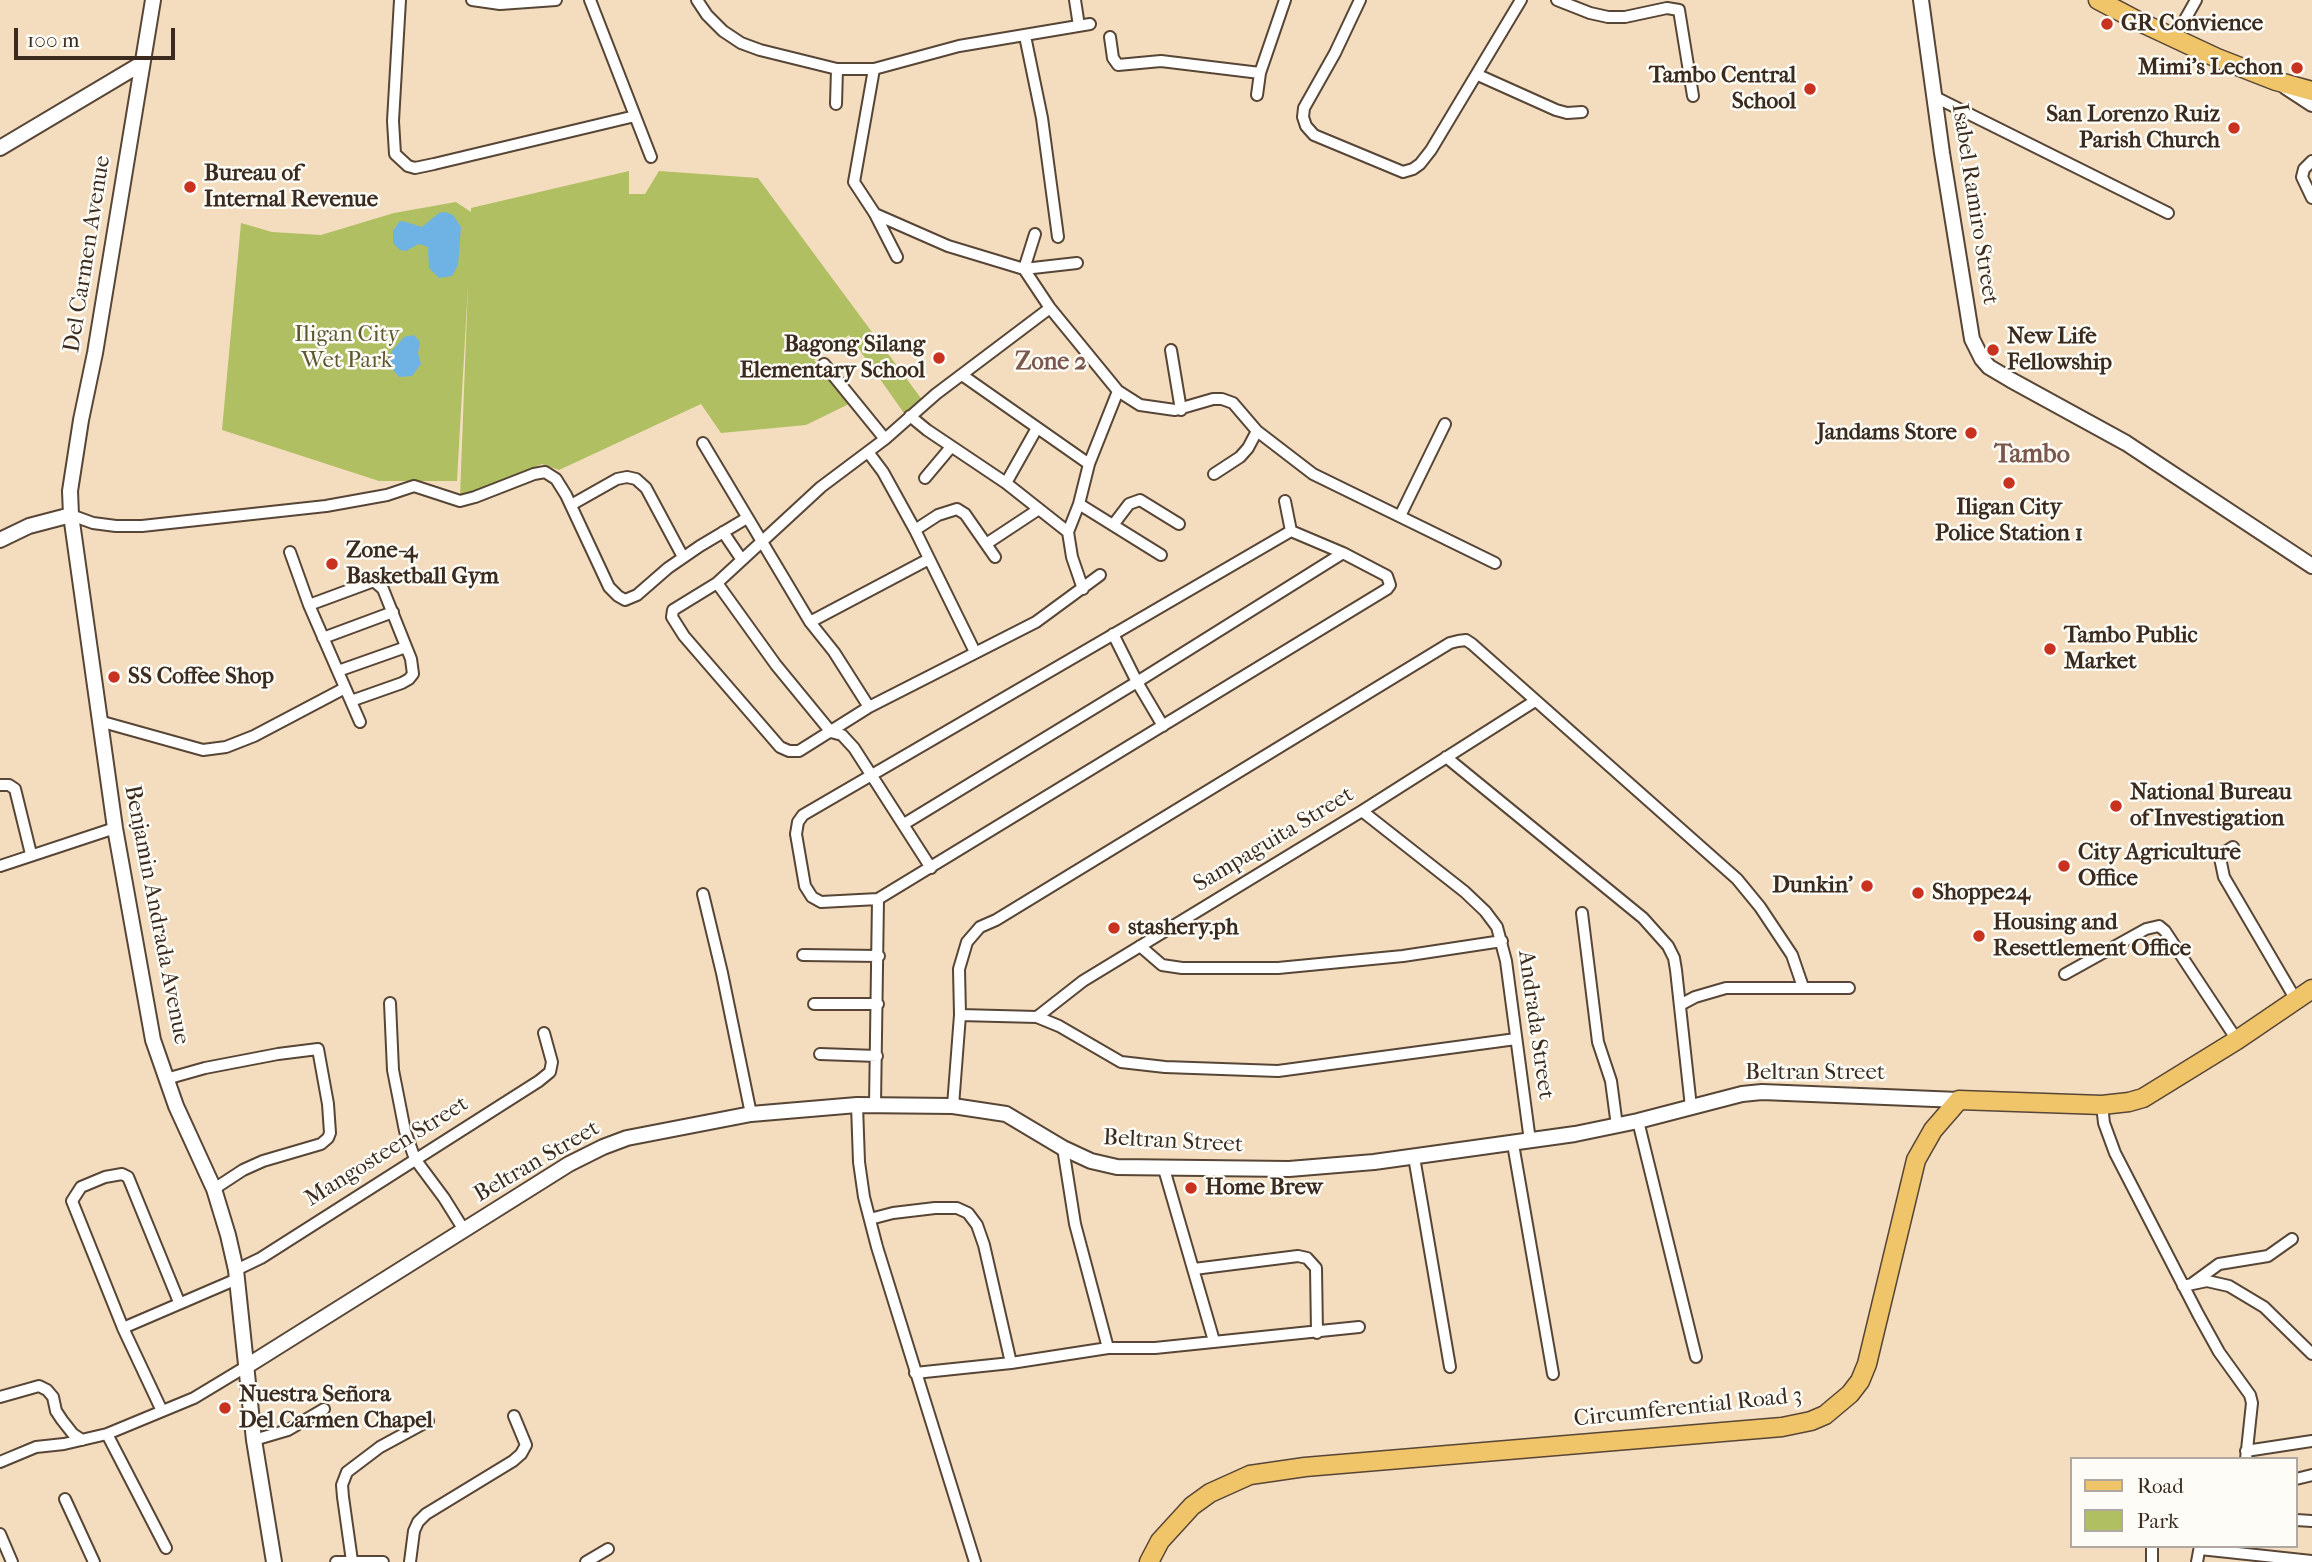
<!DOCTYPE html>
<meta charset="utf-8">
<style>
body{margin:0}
#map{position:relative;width:2312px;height:1562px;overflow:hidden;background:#f4dcbe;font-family:"IM FELL French Canon",serif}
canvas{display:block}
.legend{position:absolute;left:2070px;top:1457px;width:228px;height:91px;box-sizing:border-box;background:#fdfcf7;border:2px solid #afa8a0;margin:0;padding:9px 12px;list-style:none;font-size:21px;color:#3b2a1e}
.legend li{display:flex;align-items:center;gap:14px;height:35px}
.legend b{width:35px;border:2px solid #afa8a0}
.scale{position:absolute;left:14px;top:28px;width:161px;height:32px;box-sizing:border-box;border:4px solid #3b2a1e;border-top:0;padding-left:9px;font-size:21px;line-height:24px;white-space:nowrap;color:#3b2a1e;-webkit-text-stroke:5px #fdfcf7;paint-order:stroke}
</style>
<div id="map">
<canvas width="2312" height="1562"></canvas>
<ul class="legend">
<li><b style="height:9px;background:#f0c469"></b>Road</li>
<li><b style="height:19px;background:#b0bf61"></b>Park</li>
</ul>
<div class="scale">100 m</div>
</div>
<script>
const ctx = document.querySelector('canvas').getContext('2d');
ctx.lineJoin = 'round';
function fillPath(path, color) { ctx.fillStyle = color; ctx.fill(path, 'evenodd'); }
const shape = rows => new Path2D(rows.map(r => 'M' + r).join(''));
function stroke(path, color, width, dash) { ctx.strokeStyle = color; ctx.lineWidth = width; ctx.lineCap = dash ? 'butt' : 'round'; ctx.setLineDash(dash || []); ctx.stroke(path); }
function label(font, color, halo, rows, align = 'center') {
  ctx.font = font + ' "IM FELL French Canon",serif'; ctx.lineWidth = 5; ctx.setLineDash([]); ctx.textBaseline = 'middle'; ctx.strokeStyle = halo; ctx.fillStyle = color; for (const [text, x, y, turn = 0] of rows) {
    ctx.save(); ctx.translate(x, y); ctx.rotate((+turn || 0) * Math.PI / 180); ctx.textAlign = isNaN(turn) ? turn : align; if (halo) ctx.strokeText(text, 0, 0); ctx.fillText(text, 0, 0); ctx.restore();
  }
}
const green = shape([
 [629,171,629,194,645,194,659,171,758,178,923,401,906,416,849,335,814,360,849,404,806,425,721,433,701,404,559,470,542,464,460,497,468,285,457,481,379,481,222,430,241,223,272,232,321,235,394,213,456,202,471,212,471,208]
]);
const water = shape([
 [445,212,453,215,461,227,458,265,452,276,439,278,429,268,428,247,419,244,406,251,400,250,393,243,393,231,399,222,403,221,422,227,439,213],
 [414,335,420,342,418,353,421,364,412,376,399,377,390,366,391,352,404,337]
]);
const minor = shape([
 [400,0,393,121,395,154,408,166,415,168,434,164,635,116],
 [472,0,500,4,556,0],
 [590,0,651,157],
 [697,0,707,15,723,31,741,43,760,50,837,69,874,69,959,46,1090,24],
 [1075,0,1079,26],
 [1360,0,1335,53,1304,108,1303,117,1306,126,1314,135,1403,172,1413,169,1420,164,1431,150,1521,0],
 [1557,0,1590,13,1608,17,1625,17,1667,8,1679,10,1693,96],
 [1025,36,1042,118,1058,237],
 [1110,37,1113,58,1118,65,1161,61,1260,73],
 [2174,39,2196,0],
 [874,69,854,182,875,214,948,246,1024,269,1050,308,1118,391,1140,405,1175,410,1213,399,1222,399,1233,403,1257,431,1313,474,1495,563],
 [1478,75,1556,110,1567,113,1582,112],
 [1257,95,1260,73,1285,0],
 [1935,97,2168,213],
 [836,104,837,69],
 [2312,161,2304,169,2302,177,2312,198],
 [875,214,897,257],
 [1035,234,1024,269,1077,263],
 [1050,308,936,394,885,439,821,487,717,583,673,610,672,617,684,636,780,747,789,751,799,751,869,707,1036,622,1100,575],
 [1171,350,1181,410],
 [824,364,885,439],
 [962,375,1089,464],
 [910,416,927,430,1006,483,1068,532],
 [703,443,810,622,834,652,869,707],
 [868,452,883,472,915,530,975,652],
 [1214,474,1240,457,1248,448,1257,431],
 [925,478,951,447],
 [1006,483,1037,428],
 [1285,501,1291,531,1343,553,1387,576,1390,585,1387,589,878,899,821,902,812,897,805,886,796,834,798,822,803,815,1291,531],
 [1079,504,1089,464,1118,391],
 [571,505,617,479,627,477,636,479,646,488,683,557],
 [71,515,93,523,116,526,142,526,326,506,387,495,414,486,460,501,475,497,534,474,545,472,556,479,566,495,609,587,618,596,625,600,637,595,668,568,700,546,747,518],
 [1400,516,1445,424],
 [1113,525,1129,504,1140,500,1179,524],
 [915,530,938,515,957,509,965,514,995,557],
 [723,532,742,560],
 [986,544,1039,509],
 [290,552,309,605,360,722],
 [717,583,776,665,831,732,842,735,854,748,931,868],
 [1083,589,1072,557,1068,532,1079,504,1161,555],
 [309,605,374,581,383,589,411,659,413,674,409,679,402,683,351,701],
 [810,622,929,559],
 [1113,634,1137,682,1163,726],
 [323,638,393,612],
 [338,671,406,647],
 [99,721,203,750,226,747,254,736,345,688],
 [1446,757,1643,918,1668,946,1674,958,1676,970,1691,1107],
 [0,785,9,785,15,789,31,854],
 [1362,811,1465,892,1485,911,1497,927,1506,961,1530,1141],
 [904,824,1137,682,1343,553],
 [2233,847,2222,854,2220,858,2224,877,2296,1000],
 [0,866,115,828],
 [703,894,722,973,751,1114],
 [1582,913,1598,1042,1611,1081,1617,1126],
 [1140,946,1162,965,1182,968,1278,968,1403,956,1502,941],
 [803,955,879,956],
 [2065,974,2146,929,2159,926,2165,931,2237,1040],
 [390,1003,393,1070,405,1131,415,1159,444,1198,464,1230],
 [814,1004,878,1004],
 [1680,1005,1695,997,1726,988,1849,988],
 [960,1015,1037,1017,1059,1026,1121,1062,1165,1067,1278,1071,1516,1039],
 [1037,1017,1083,981,1362,811,1535,701],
 [820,1054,877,1056],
 [166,1079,205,1068,278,1054,318,1049,328,1104,330,1133,328,1138,321,1144,263,1161,243,1170,214,1189],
 [857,1105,859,1162,864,1197,877,1247,975,1562],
 [875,1105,878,899],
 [2102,1105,2104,1123,2115,1153,2198,1314,2219,1352,2250,1395,2252,1403,2246,1459],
 [953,1106,960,1015,959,969,967,942,980,927,996,920,1450,643,1458,641,1466,640,1472,644,1737,879,1760,907,1792,955,1803,987],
 [1638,1121,1696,1357],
 [1513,1144,1553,1374],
 [1063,1148,1075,1224,1108,1348],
 [1414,1157,1450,1367],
 [1164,1169,1214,1341],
 [870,1219,893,1213,935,1208,957,1208,968,1213,977,1225,984,1245,1011,1363],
 [1194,1269,1298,1256,1307,1258,1316,1268,1317,1333],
 [236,1270,261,1258,539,1081,550,1072,552,1062,544,1033],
 [2193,1283,2219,1264,2268,1256,2292,1239],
 [2183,1286,2207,1281,2229,1286,2264,1307,2312,1354],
 [123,1328,237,1279],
 [915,1373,1011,1363,1108,1348,1155,1348,1359,1327],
 [0,1397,39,1386,47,1390,53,1397,56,1411,62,1420,73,1434,82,1440],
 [162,1411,123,1328,72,1201,81,1187,105,1177,122,1174,128,1177,179,1302],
 [107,1434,166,1548],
 [254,1440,288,1430,324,1409],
 [2246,1451,2312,1441],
 [0,1462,36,1447,64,1444,107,1434,194,1398,247,1366],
 [2296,1479,2312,1475],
 [65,1499,94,1562],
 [2296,1520,2312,1521],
 [0,1534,12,1562],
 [2200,1549,2312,1561],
 [352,1561,343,1497,342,1485,347,1472,380,1447,428,1421],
 [336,1562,383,1562],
 [410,1562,414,1531,418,1522,426,1514,513,1461,521,1454,526,1445,514,1416],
 [586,1562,608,1549],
 [2152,1562,2152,1546],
 [2197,1562,2200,1546]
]);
const tertiary = shape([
 [153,0,95,353,81,420,70,491,71,515,115,828,153,1040,176,1106,214,1189,228,1235,236,1270,254,1440,274,1562],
 [1921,0,1942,153,1972,339,1982,359,1989,367,2011,380,2126,443,2312,566],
 [2286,87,2312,104],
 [0,148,141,64],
 [0,540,29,526,71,515],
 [247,1366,569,1164,603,1147,627,1138,751,1114,857,1105,953,1106,1006,1114,1063,1148,1091,1161,1117,1167,1289,1169,1374,1162,1575,1134,1638,1121,1742,1094,1762,1092,1959,1100]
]);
const primary = shape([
 [1149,1562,1160,1541,1192,1506,1210,1493,1250,1475,1305,1467,1782,1427,1811,1421,1825,1415,1850,1394,1860,1381,1867,1364,1916,1160,1933,1130,1959,1100,2102,1105,2129,1102,2143,1098,2237,1040,2312,989]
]);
const trunk = shape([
 [2098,0,2140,22,2217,58,2276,81,2312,91]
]);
const markers = [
 [2107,24,7,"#c8321e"],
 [2297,68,7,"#c8321e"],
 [1810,89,7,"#c8321e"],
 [2234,128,7,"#c8321e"],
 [190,187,7,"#c8321e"],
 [1993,350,7,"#c8321e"],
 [939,358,7,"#c8321e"],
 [1971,433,7,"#c8321e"],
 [2009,483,7,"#c8321e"],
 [332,564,7,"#c8321e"],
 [2050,649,7,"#c8321e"],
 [114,677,7,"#c8321e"],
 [2116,806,7,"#c8321e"],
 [2064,866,7,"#c8321e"],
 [1867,886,7,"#c8321e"],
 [1918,893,7,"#c8321e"],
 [1114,928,7,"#c8321e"],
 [1979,936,7,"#c8321e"],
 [1191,1188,7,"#c8321e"],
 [225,1408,7,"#c8321e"]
];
const poiNames = [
 ["GR Convience",2121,24],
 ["Mimi's Lechon",2283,68,"right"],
 ["Tambo Central",1796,76,"right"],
 ["School",1796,102,"right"],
 ["San Lorenzo Ruiz",2220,115,"right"],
 ["Parish Church",2220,141,"right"],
 ["Bureau of",204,174],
 ["Internal Revenue",204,200],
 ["New Life",2007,337],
 ["Fellowship",2007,363],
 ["Bagong Silang",925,345,"right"],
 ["Elementary School",925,371,"right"],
 ["Jandams Store",1957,433,"right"],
 ["Iligan City",2009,508,"center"],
 ["Police Station 1",2009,534,"center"],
 ["Zone-4",346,551],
 ["Basketball Gym",346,577],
 ["Tambo Public",2064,636],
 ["Market",2064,662],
 ["SS Coffee Shop",128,677],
 ["National Bureau",2130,793],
 ["of Investigation",2130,819],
 ["City Agriculture",2078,853],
 ["Office",2078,879],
 ["Dunkin'",1853,886,"right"],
 ["Shoppe24",1932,893],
 ["Housing and",1993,923],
 ["Resettlement Office",1993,949],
 ["stashery.ph",1128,928],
 ["Home Brew",1205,1188],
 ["Nuestra Señora",239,1395],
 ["Del Carmen Chapel",239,1421]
];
const streetNames = [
 ["Isabel Ramiro Street",1974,204,81],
 ["Del Carmen Avenue",88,254,-81],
 ["Sampaguita Street",1274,840,-31],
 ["Benjamin Andrada Avenue",156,915,79],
 ["Andrada Street",1535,1025,82],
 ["Beltran Street",1815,1073],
 ["Beltran Street",1173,1142,3],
 ["Mangosteen Street",387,1152,-32],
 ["Beltran Street",537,1162,-30],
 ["Circumferential Road 3",1688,1408,-6]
];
const parkNames = [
 ["Iligan City",347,335],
 ["Wet Park",347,361]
];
const neighbourhoodNames = [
 ["Zone 2",1051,363]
];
const quarterNames = [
 ["Tambo",2032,456]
];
fillPath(green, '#b0bf61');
fillPath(water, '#6eb3e4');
stroke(minor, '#574536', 14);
stroke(tertiary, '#574536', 18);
stroke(primary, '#574536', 21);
stroke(trunk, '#574536', 21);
stroke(minor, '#fff', 10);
stroke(tertiary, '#fff', 14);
stroke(primary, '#f0c469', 18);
stroke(trunk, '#f0c469', 18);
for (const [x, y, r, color] of markers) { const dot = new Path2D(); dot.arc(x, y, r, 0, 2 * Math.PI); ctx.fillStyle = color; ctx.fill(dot); stroke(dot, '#fdfcf7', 2.5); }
label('bold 23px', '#3b2a1e', '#fdfcf7', poiNames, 'left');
label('23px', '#3b2a1e', '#fdfcf7', streetNames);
label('23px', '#5e5732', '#fdfcf7', parkNames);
label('bold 24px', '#7b584d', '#fdfcf7', neighbourhoodNames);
label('bold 26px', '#7b584d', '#fdfcf7', quarterNames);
</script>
